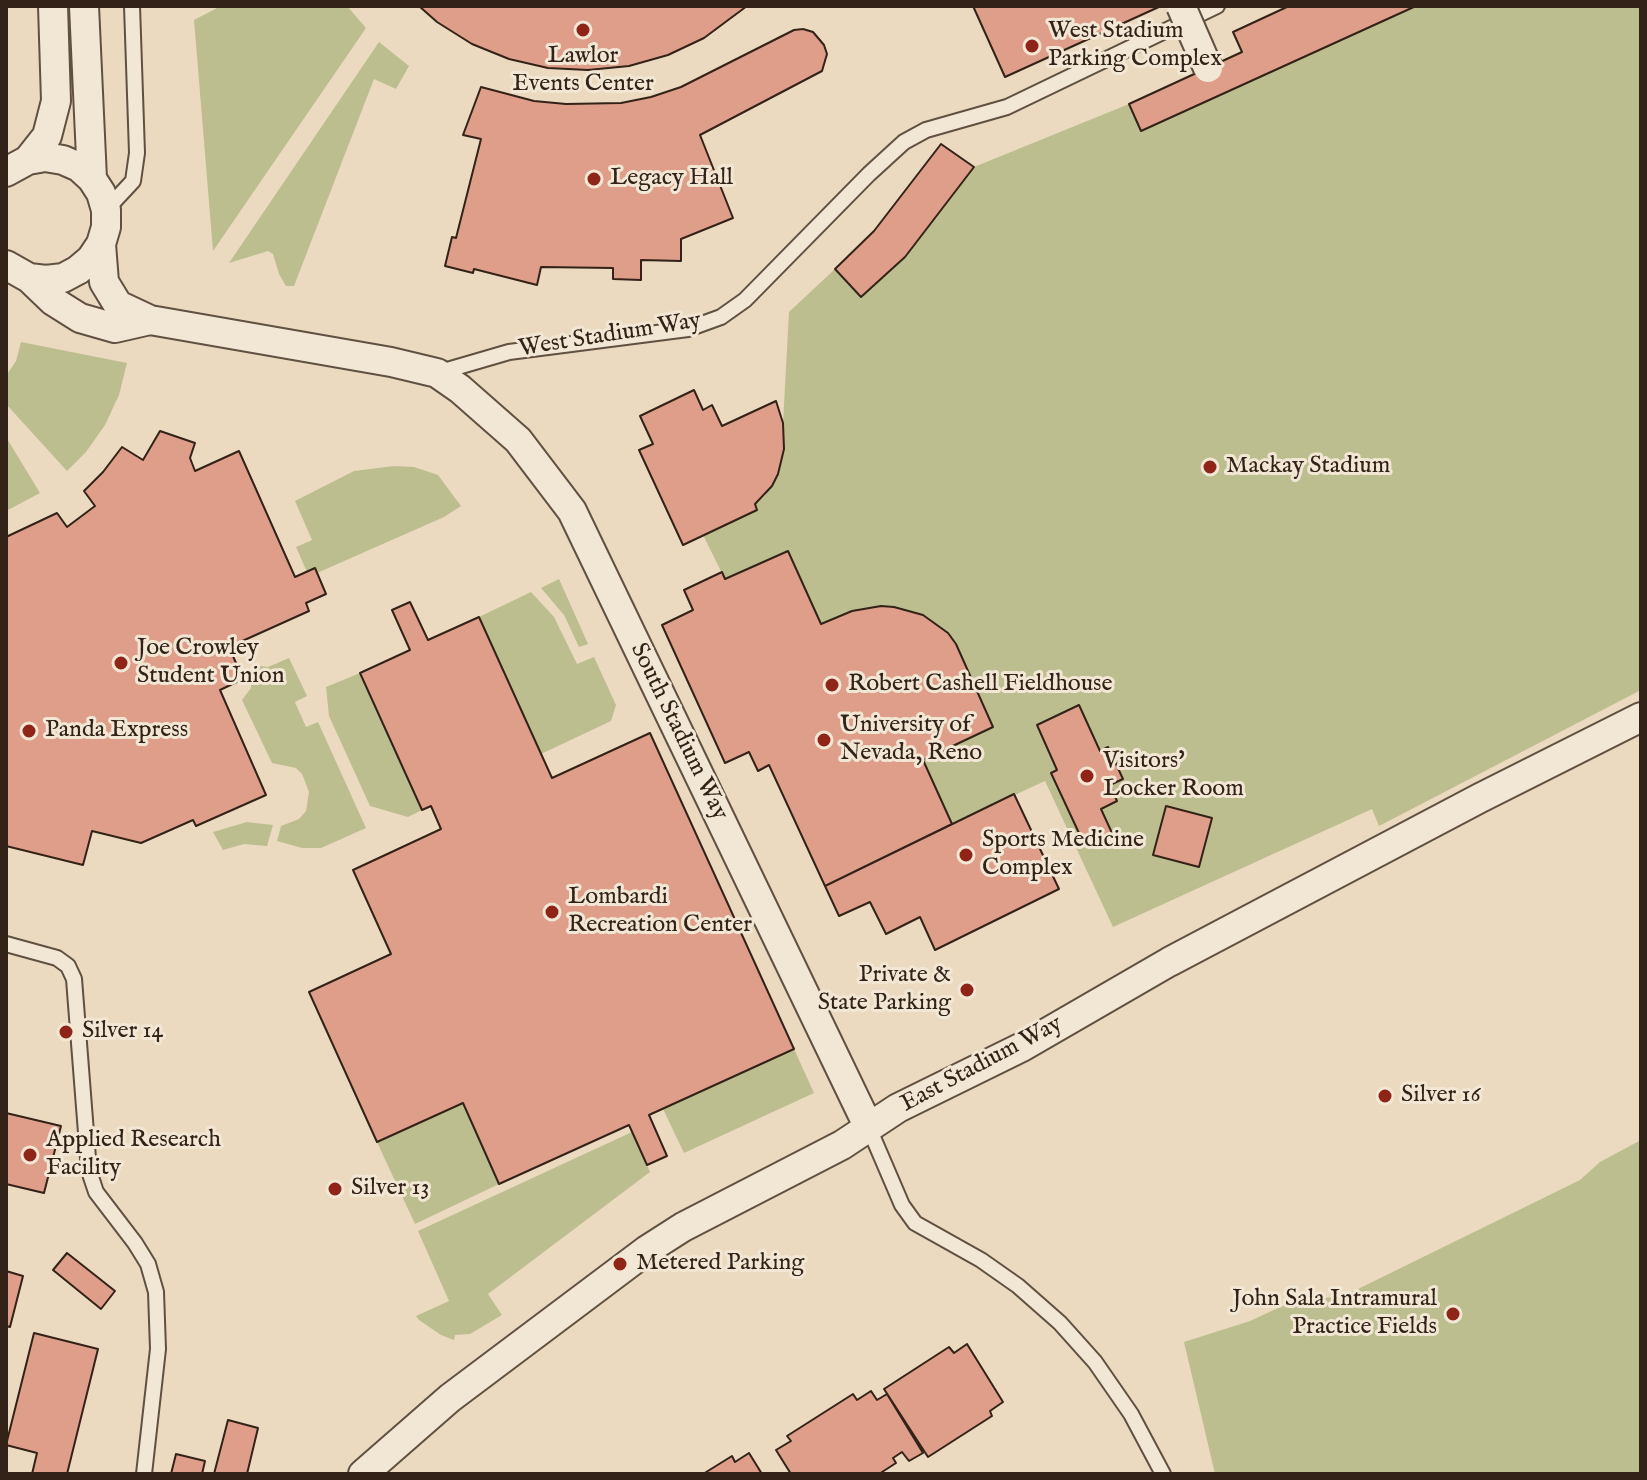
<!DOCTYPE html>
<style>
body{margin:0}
#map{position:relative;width:1647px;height:1480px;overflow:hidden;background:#ebdabf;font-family:"IM FELL English",serif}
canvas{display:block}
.frame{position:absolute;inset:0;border:8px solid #322217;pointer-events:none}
</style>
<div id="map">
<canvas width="1647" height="1480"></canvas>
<div class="frame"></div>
</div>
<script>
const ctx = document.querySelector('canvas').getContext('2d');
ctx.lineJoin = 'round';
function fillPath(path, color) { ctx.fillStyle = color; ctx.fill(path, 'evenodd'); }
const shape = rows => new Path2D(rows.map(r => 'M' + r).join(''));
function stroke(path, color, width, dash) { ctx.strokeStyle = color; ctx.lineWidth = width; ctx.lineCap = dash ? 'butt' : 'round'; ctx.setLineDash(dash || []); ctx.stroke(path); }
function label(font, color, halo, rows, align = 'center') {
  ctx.font = font + ' "IM FELL English",serif'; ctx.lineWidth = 6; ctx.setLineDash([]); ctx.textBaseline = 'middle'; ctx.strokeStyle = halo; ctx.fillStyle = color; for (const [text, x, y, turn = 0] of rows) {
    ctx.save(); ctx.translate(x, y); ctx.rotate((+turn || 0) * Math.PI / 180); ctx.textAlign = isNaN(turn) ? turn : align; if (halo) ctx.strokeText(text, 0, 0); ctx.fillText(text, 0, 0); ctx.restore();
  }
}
const green = shape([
 [221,6,347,6,366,28,213,251,194,20],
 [1289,6,1641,6,1641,690,1379,826,1372,809,1113,927,1045,781,952,824,923,760,993,726,956,644,948,633,923,615,894,607,881,606,852,611,821,624,788,551,725,579,703,535,757,510,755,504,764,497,778,474,784,449,783,423,789,312,835,269,861,297,974,167,1129,104,1242,52,1233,32],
 [379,42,409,66,396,89,374,79,294,286,286,286,279,274,273,254,268,251,229,263],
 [21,342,127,363,119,395,105,425,86,452,67,471,6,404,6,376,16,361],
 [6,437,40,493,6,511],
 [394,466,414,467,438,475,461,506,444,517,317,573,307,572,296,547,312,540,295,501,354,471],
 [559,579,588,644,579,647,564,615,541,588],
 [531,592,554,617,577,664,594,657,616,705,611,721,541,754,479,617],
 [289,658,307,696,295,702,306,727,318,722,366,828,321,848,302,848,277,841,281,826,299,819,306,811,309,792,302,774,296,768,272,763,242,700,251,688,251,671,259,666,268,667],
 [360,673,422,810,408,817,370,806,329,716,326,687],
 [247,822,273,825,267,846,244,844,223,850,213,832],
 [794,1049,814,1093,684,1153,663,1109],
 [463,1103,499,1184,415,1224,377,1142],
 [632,1132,650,1172,488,1294,502,1315,470,1334,455,1335,454,1340,441,1335,419,1320,416,1316,449,1301,418,1231],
 [1641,1140,1641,1474,1215,1474,1184,1342,1250,1321,1291,1302,1341,1296,1358,1289,1580,1180,1600,1162]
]);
const building = shape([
 [419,6,747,6,704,38,668,55,629,66,588,70,548,68,509,59,472,44,437,22,419,6],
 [973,6,1161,6,1005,77,973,6],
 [1289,6,1416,6,1141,131,1129,104,1242,52,1233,32,1289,6],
 [803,29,813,32,824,45,827,54,822,71,700,135,733,218,681,239,681,261,641,260,641,280,613,279,613,268,541,267,537,285,474,269,473,273,445,266,452,237,456,238,481,139,463,135,481,87,534,101,566,104,621,103,651,97,681,87,794,30,803,29],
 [941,144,974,167,905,257,861,297,835,269,874,231,941,144],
 [694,390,703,410,712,405,722,426,776,401,783,423,784,449,778,474,772,486,755,504,757,510,683,545,639,450,653,444,640,416,694,390],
 [160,431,195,443,190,458,195,471,239,451,295,577,315,568,326,594,306,603,309,611,229,647,243,679,220,690,266,795,196,826,193,820,141,843,92,831,83,865,6,846,6,537,57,513,67,527,95,506,84,491,103,472,122,447,143,460,160,431],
 [788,551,821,624,852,611,881,606,894,607,923,615,948,633,956,644,993,727,923,760,952,824,825,886,769,765,758,771,749,752,725,763,662,625,693,610,684,590,722,572,725,579,788,551],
 [410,602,428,640,479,617,552,778,650,733,794,1049,649,1115,667,1156,647,1165,629,1125,499,1184,463,1103,377,1142,309,992,391,954,353,870,441,829,431,806,422,810,360,673,410,650,392,610,410,602],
 [1079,705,1100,751,1108,747,1123,779,1110,785,1117,801,1101,809,1112,833,1085,846,1051,773,1057,770,1037,725,1079,705],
 [1014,794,1059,889,935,950,920,917,886,934,870,902,839,916,825,886,1014,794],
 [1166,806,1212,818,1199,867,1153,855,1166,806],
 [6,1113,61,1126,44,1193,6,1184,6,1113],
 [67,1253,115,1291,101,1309,53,1270,67,1253],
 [6,1271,23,1276,10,1327,6,1326,6,1271],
 [34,1333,98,1349,67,1474,32,1474,37,1453,6,1445,34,1333],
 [967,1344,1003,1402,990,1411,992,1416,928,1457,884,1389,949,1347,954,1353,967,1344],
 [871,1391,877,1400,887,1394,923,1453,909,1461,902,1452,893,1458,896,1463,879,1474,791,1474,776,1450,791,1441,787,1436,853,1394,857,1400,871,1391],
 [228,1420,258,1428,247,1474,214,1474,228,1420],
 [749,1453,762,1474,703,1474,732,1456,735,1462,749,1453],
 [176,1454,205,1461,202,1474,171,1474,176,1454]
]);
const lane = shape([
 [106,210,133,181,137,153,132,6],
 [437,373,509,352,688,329,721,317,745,300,869,174,904,142,926,130,1007,107,1217,6],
 [6,944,57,958,68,966,74,979,89,1171,96,1192,135,1243,148,1264,156,1292,158,1349,144,1474],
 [869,1128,902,1205,915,1223,981,1260,1018,1286,1060,1323,1095,1362,1131,1414,1163,1474]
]);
const street = shape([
 [84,6,92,179],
 [28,160,47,136,56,101,53,6],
 [6,172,28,160,45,157,63,160,79,167,92,179,101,193,106,210,106,227,101,244,91,259,78,270,63,278,46,280,29,278,6,265],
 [101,244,104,282,118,305,150,320,391,362,437,373,460,389,518,440,572,511,869,1128],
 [29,278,53,301,80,318,115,328,150,320],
 [363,1474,450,1398,647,1250,683,1227,842,1145,898,1108,1022,1047,1169,962,1480,798,1641,717]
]);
const streetBridge = shape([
 [1181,6,1208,68]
]);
const markers = [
 [583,30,8,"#8f2418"],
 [1032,46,8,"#8f2418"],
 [594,179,8,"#8f2418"],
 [1210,467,8,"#8f2418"],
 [121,663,8,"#8f2418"],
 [832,685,8,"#8f2418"],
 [29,731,8,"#8f2418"],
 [824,740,8,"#8f2418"],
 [1087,776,8,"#8f2418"],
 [966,855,8,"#8f2418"],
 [552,912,8,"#8f2418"],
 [967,990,8,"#8f2418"],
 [66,1032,8,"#8f2418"],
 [1385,1096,8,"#8f2418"],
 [30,1155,8,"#8f2418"],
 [335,1189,8,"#8f2418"],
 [620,1264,8,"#8f2418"],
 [1453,1314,8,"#8f2418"]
];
const poiNames = [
 ["West Stadium",1048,32],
 ["Parking Complex",1048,60],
 ["Lawlor",583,57,"center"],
 ["Events Center",583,85,"center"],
 ["Legacy Hall",610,179],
 ["Mackay Stadium",1226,467],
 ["Joe Crowley",137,649],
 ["Student Union",137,677],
 ["Robert Cashell Fieldhouse",848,685],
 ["University of",840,726],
 ["Nevada, Reno",840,754],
 ["Panda Express",45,731],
 ["Visitors'",1103,762],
 ["Locker Room",1103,790],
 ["Sports Medicine",982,841],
 ["Complex",982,869],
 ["Lombardi",568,898],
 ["Recreation Center",568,926],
 ["Private &",951,976,"right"],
 ["State Parking",951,1004,"right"],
 ["Silver 14",82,1032],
 ["Silver 16",1401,1096],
 ["Applied Research",46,1141],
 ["Facility",46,1169],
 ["Silver 13",351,1189],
 ["Metered Parking",636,1264],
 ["John Sala Intramural",1437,1300,"right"],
 ["Practice Fields",1437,1328,"right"]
];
const streetNames = [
 ["West Stadium Way",610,336,-9],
 ["South Stadium Way",678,732,64],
 ["East Stadium Way",982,1065,-28]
];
fillPath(green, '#bcbe8f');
fillPath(building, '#df9e8a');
stroke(building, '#322217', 2);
stroke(lane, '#605041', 18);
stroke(street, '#605041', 32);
stroke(lane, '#f2e7d5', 14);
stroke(street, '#f2e7d5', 28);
stroke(streetBridge, '#605041', 32, []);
stroke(streetBridge, '#f2e7d5', 28);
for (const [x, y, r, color] of markers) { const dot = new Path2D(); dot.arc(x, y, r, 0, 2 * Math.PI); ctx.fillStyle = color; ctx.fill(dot); stroke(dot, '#f2e7d5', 3); }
label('24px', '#322217', '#f2e7d5', poiNames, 'left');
label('24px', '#322217', '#f2e7d5', streetNames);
</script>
